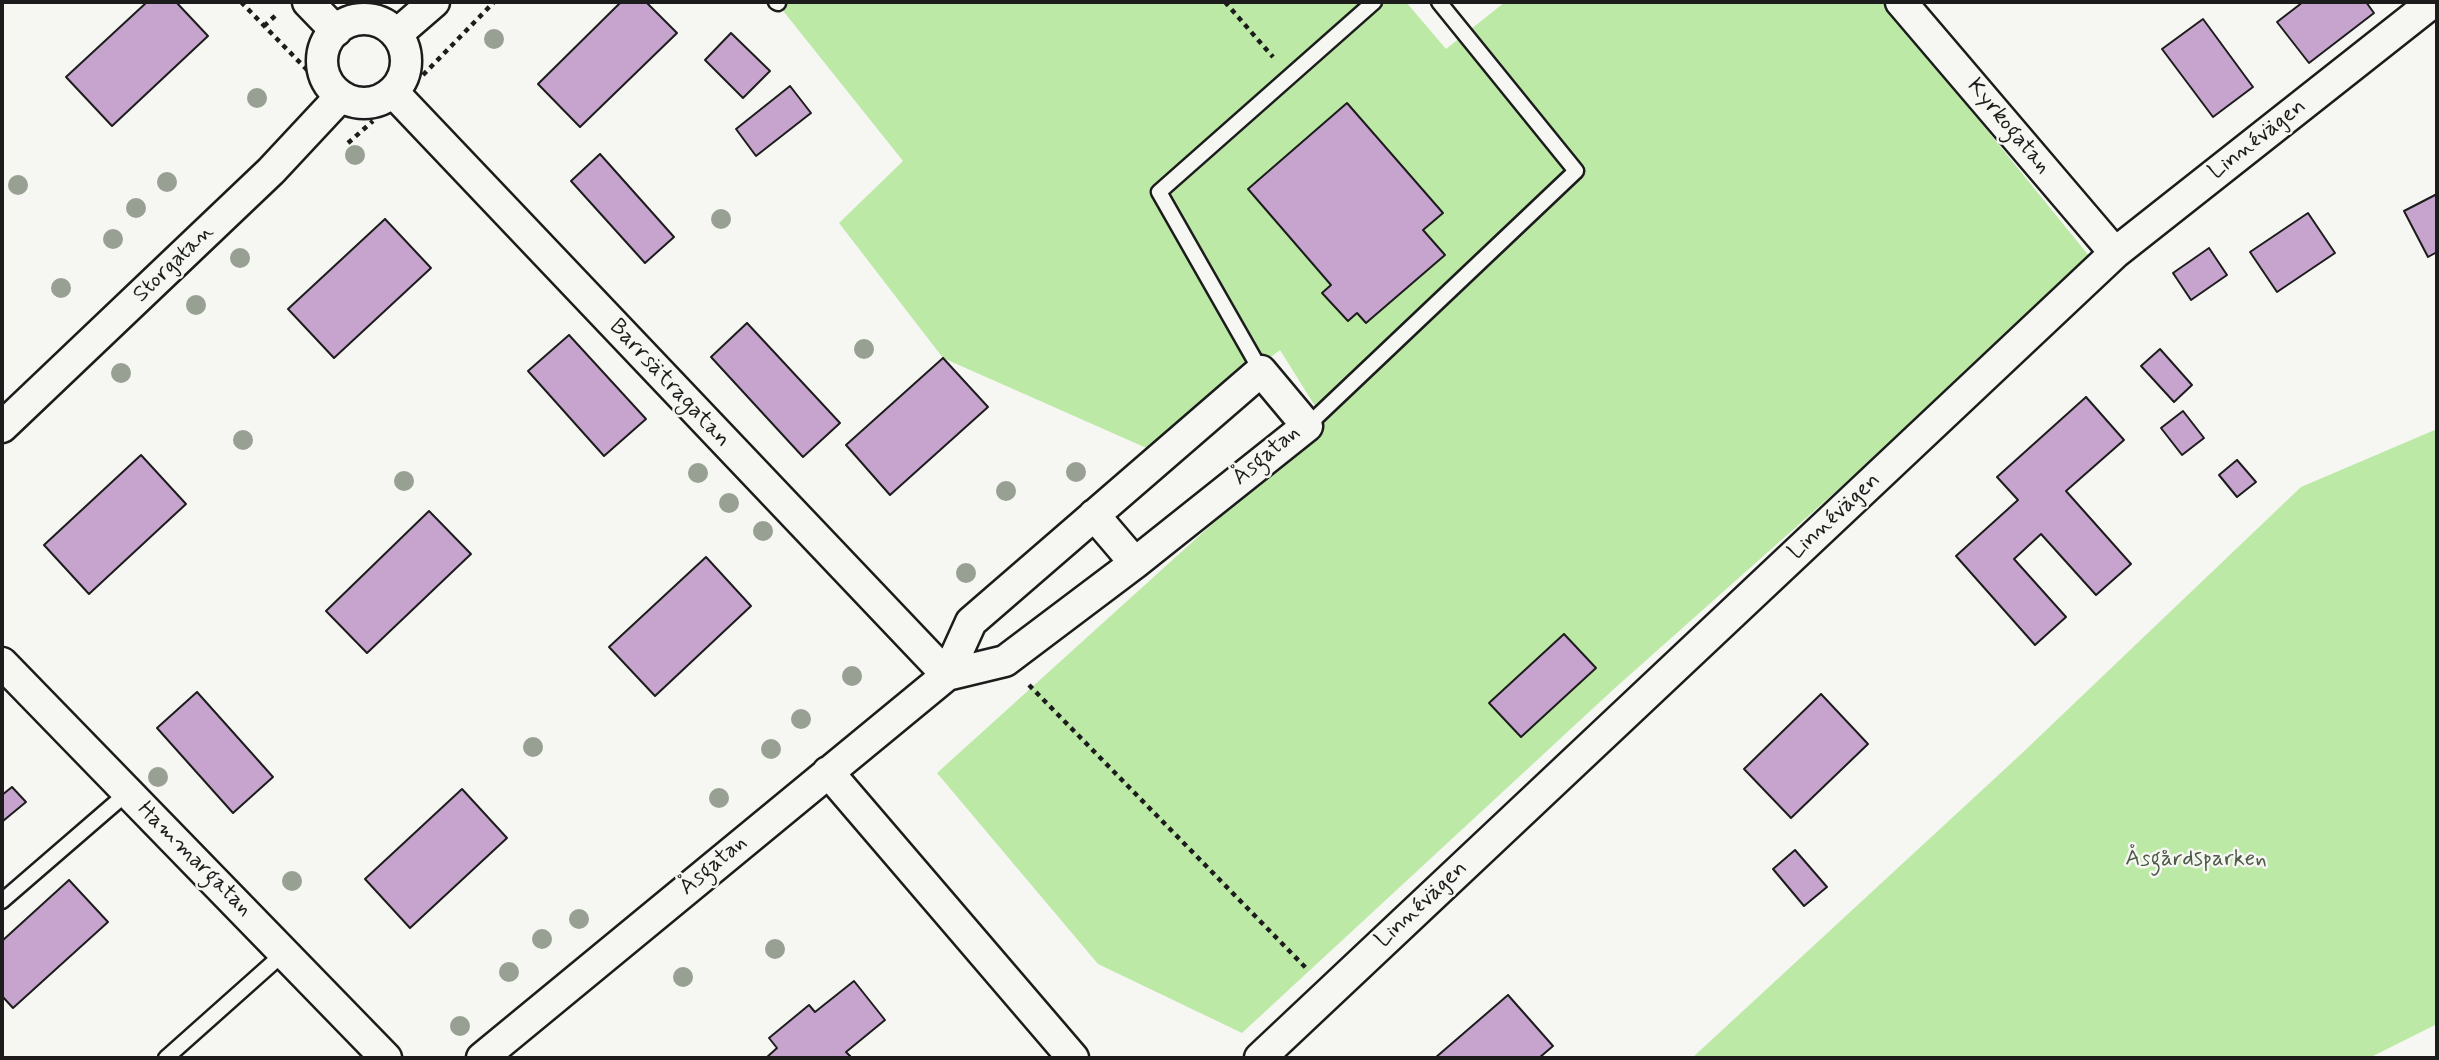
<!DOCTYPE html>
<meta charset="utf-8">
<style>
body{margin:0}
#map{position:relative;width:2439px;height:1060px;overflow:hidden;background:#f6f6f2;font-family:Mynerve,sans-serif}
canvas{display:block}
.frame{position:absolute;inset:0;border:4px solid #1c1c1c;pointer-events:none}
</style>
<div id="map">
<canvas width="2439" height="1060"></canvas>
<div class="frame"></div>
</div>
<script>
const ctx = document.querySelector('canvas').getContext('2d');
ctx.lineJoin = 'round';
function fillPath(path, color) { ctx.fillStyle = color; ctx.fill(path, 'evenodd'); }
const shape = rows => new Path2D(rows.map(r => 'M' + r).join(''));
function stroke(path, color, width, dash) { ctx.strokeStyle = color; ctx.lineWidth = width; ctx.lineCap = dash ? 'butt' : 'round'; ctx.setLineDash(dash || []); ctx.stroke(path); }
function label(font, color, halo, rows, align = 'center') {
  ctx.font = font + ' Mynerve,sans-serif'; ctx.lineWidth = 5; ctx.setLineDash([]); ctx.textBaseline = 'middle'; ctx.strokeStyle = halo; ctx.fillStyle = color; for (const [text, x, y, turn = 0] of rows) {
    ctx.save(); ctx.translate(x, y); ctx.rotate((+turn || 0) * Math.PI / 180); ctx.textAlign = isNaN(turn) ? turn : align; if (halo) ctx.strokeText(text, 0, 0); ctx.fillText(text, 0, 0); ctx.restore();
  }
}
const green = shape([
 [776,2,1406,2,1446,49,1505,2,1883,2,2094,262,1615,688,1242,1033,1098,964,937,773,1325,422,1280,350,1151,450,943,358,839,223,903,161],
 [2437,429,2437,1024,2369,1058,1692,1058,2019,756,2301,487]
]);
const building = shape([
 [147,2,176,2,208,36,112,126,66,77,147,2],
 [621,2,646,2,677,33,580,127,538,84,621,2],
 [2303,2,2366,2,2374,13,2309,63,2277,22,2303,2],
 [2203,19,2253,87,2213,117,2162,49,2203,19],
 [731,33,770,71,743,98,705,60,731,33],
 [790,86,811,113,756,156,736,129,790,86],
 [1347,103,1443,213,1423,230,1445,255,1366,323,1357,313,1348,321,1322,293,1331,285,1248,189,1347,103],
 [600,154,674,237,645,263,571,181,600,154],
 [2437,194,2437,252,2428,257,2404,211,2437,194],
 [2308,213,2335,253,2277,292,2250,252,2308,213],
 [385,219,431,268,334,358,288,309,385,219],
 [2209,248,2227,275,2191,300,2173,273,2209,248],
 [747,323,840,423,803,457,711,357,747,323],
 [569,335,646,419,604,456,528,371,569,335],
 [2160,349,2192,385,2174,402,2141,366,2160,349],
 [943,358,988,407,890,495,846,445,943,358],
 [2086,397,2124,440,2066,491,2131,564,2096,595,2041,534,2014,559,2066,617,2035,645,1956,556,2018,500,1997,477,2086,397],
 [2183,411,2204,438,2182,455,2161,428,2183,411],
 [141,455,186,504,89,594,44,545,141,455],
 [2237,460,2256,482,2237,497,2219,475,2237,460],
 [429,511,471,554,367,653,326,611,429,511],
 [706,557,751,606,655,696,609,647,706,557],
 [1564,634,1596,668,1521,737,1489,703,1564,634],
 [197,692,273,777,233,813,157,728,197,692],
 [1821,694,1868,744,1791,818,1744,769,1821,694],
 [12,787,26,802,3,821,2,795,12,787],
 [462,789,507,838,410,928,365,879,462,789],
 [1795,850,1827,887,1804,906,1773,869,1795,850],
 [69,880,108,922,13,1008,2,996,2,941,69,880],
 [854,981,885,1020,846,1052,852,1058,766,1058,777,1048,769,1038,809,1005,815,1012,854,981],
 [1508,995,1553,1046,1539,1058,1435,1058,1508,995]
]);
const path = shape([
 [241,2,313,76],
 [1225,2,1273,57],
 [264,26,276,15],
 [423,75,494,2],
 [348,143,373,121],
 [1029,685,1307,969]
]);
const service = shape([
 [776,2,778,3],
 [1261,371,1159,192,1374,2],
 [1307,426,1576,171,1439,2],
 [2,901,127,793],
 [166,1058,285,952]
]);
const minor = shape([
 [308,2,336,31],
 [1901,2,2115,253],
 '322 61a42 42 0 1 1 84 0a42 42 0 1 1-84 0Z',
 [397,34,434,2],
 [393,92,947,675],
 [2,427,271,171,341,96],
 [1094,515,1135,563],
 [2,663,386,1058],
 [828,772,1073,1058],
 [482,1058,947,675,1005,661,1135,563,1307,426,1261,371,971,622,947,675],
 [1260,1058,2115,253,2433,2]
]);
const trees = [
 [494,39],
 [257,98],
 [355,155],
 [167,182],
 [18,185],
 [136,208],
 [721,219],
 [113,239],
 [240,258],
 [61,288],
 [196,305],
 [864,349],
 [121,373],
 [243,440],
 [1076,472],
 [698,473],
 [404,481],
 [1006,491],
 [729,503],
 [763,531],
 [966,573],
 [852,676],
 [801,719],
 [533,747],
 [771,749],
 [158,777],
 [719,798],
 [292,881],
 [579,919],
 [542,939],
 [775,949],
 [509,972],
 [683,977],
 [460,1026]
];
const streetNames = [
 ["Kyrkogatan",2008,127,50],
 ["Linnévägen",2258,140,-38],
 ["Storgatan",174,264,-44],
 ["Barrsätragatan",669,384,47],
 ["Åsgatan",1267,456,-40],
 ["Linnévägen",1835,517,-43],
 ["Hammargatan",194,860,45],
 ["Åsgatan",714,866,-40],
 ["Linnévägen",1422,905,-43]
];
const parkNames = [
 ["Åsgårdsparken",2196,860]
];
fillPath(green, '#bde9a7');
fillPath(building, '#c6a4ce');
stroke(building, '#1c1c1c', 2);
stroke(service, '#1c1c1c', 19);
stroke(minor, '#1c1c1c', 35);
stroke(path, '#1c1c1c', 4.5, [5, 5]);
stroke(service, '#f6f6f2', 14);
stroke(minor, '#f6f6f2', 30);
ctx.fillStyle = '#98a093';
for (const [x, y] of trees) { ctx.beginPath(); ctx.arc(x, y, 10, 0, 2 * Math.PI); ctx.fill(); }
label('23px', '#1c1c1c', '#f6f6f2', streetNames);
label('23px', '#4c5a46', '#f6f6f2', parkNames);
</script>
